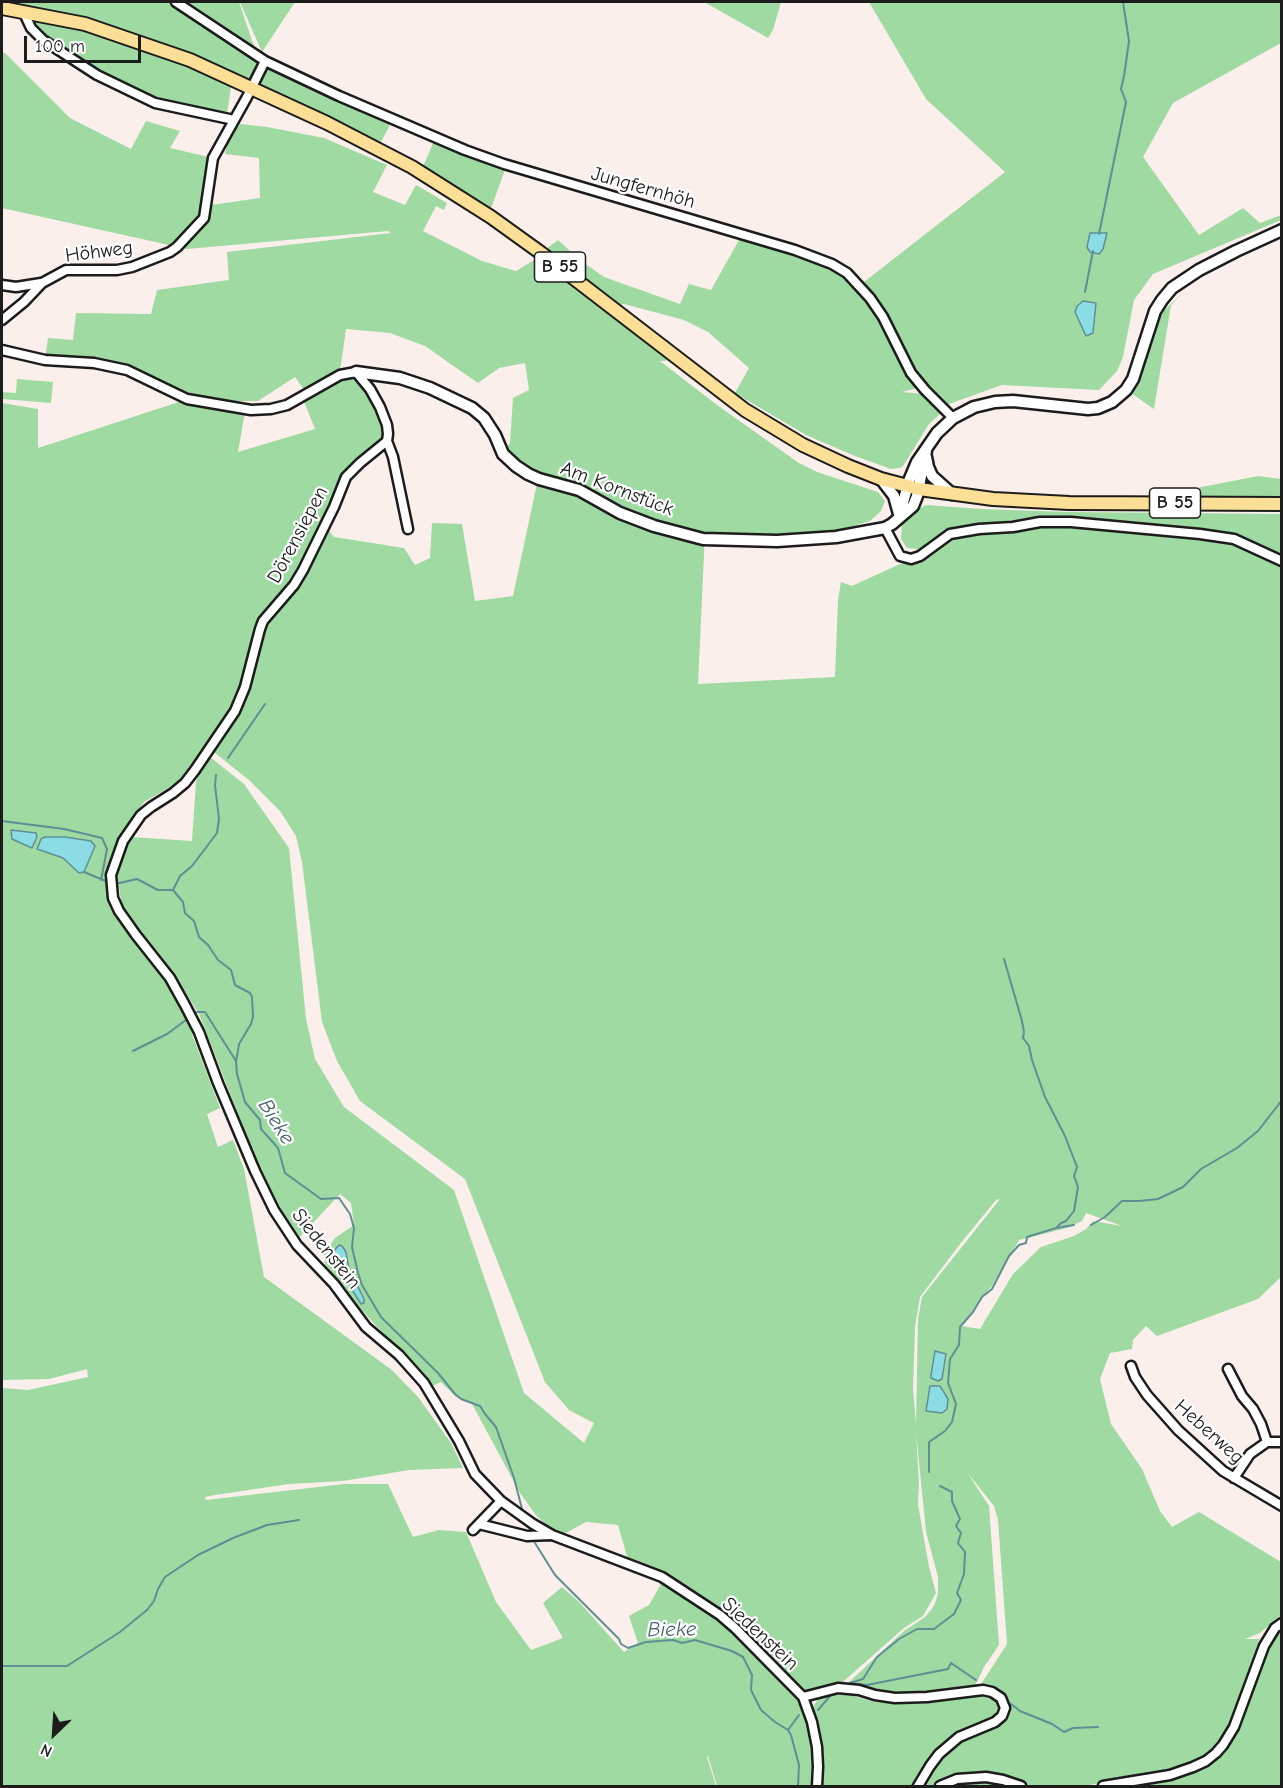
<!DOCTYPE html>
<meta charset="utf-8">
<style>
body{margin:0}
#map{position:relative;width:1283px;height:1788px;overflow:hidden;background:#faefeb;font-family:"Comic Neue",sans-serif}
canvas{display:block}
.frame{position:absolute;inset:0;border:3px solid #1c1c1c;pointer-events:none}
.north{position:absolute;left:24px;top:1704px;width:60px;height:60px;-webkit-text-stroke:4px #fff;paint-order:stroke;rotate:205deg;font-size:16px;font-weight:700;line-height:24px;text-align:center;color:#1c1c1c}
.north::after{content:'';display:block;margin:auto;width:21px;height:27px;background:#1c1c1c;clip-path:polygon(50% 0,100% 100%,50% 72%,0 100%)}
.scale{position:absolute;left:24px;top:36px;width:117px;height:27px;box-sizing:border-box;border:3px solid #1c1c1c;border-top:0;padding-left:8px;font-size:18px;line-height:21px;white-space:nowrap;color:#1c1c1c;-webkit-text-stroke:4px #fff;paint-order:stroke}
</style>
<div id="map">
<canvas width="1283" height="1788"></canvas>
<div class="frame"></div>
<div class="north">N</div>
<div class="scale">100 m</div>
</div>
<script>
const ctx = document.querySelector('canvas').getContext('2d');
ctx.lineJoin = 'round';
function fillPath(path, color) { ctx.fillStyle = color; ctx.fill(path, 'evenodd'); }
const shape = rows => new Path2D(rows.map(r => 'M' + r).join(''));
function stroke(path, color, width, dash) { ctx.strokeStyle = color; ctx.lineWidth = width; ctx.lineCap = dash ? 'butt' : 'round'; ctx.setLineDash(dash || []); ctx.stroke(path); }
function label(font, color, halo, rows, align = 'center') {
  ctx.font = font + ' "Comic Neue",sans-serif'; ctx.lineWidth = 4.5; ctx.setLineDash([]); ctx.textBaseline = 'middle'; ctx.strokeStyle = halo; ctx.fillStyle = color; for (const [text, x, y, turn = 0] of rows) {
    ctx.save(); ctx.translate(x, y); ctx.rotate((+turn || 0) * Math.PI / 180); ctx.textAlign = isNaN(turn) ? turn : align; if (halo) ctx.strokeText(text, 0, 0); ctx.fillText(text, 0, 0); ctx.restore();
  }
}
const green = shape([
 [2,2,171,2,178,9,260,62,250,79,164,43,92,19,2,4],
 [177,2,239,2,258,58],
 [240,2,295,2,262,52],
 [704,2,781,2,773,30,768,38],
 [869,2,1281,2,1281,43,1173,103,1143,157,1199,235,1243,208,1260,223,1281,215,1281,220,1153,274,1134,300,1123,357,1117,371,1099,390,1002,385,946,405,926,385,913,370,887,316,878,302,864,282,858,288,881,322,905,369,917,388,902,392,924,394,941,413,929,424,903,466,900,468,891,469,855,456,806,435,735,393,749,368,708,332,684,320,624,304,613,306,679,360,660,361,717,405,799,463,817,472,878,492,885,501,881,511,870,521,840,530,777,537,705,533,698,684,835,677,838,600,841,582,852,586,900,564,915,562,917,549,907,548,901,539,902,525,911,513,926,505,982,509,1067,512,1281,514,1281,1277,1258,1299,1157,1336,1146,1326,1133,1340,1132,1349,1110,1353,1100,1379,1111,1424,1142,1469,1160,1511,1172,1527,1199,1512,1281,1562,1281,1615,1260,1633,1245,1639,1259,1639,1241,1700,1228,1730,1211,1754,1175,1770,1084,1786,717,1786,708,1756,707,1757,716,1786,2,1786,2,1388,28,1390,88,1377,87,1369,49,1379,2,1380,2,403,38,409,38,448,185,400,245,412,238,452,315,429,303,399,340,378,353,378,371,394,384,426,383,439,355,462,338,481,325,526,334,537,404,548,415,565,430,558,432,523,462,524,475,601,513,596,538,479,503,454,510,443,513,398,529,390,525,363,499,368,478,383,425,346,390,333,346,329,340,371,305,391,295,377,258,401,232,401,189,395,130,367,45,360,48,338,73,340,76,313,151,314,157,290,229,280,227,252,391,233,388,231,187,249,2,208,2,52,5,53,70,118,131,149,146,121,180,131,170,148,213,158,211,205,260,198,259,158,225,154,229,137,240,124,267,127,324,138,387,165,373,192,405,205,416,185,447,203,444,210,436,206,423,231,482,261,516,271,536,259,541,253,558,240,580,260,604,277,680,304,689,284,711,290,744,231,818,253,847,268,864,282,1005,172,926,99],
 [215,753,249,780,280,811,296,836,302,862,322,1022,337,1061,360,1101,465,1179,545,1382,569,1410,594,1423,584,1443,524,1393,454,1190,344,1107,315,1059,306,1019,289,848,244,784,210,757],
 [203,762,196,782,192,841,131,837,120,856,117,876,122,906,136,928,174,974,199,1014,259,1168,297,1240,340,1194,351,1203,354,1225,335,1238,324,1254,325,1267,356,1304,432,1386,441,1382,456,1397,471,1402,520,1493,535,1514,547,1526,564,1534,586,1522,618,1525,628,1560,721,1613,744,1630,805,1692,837,1687,904,1628,923,1616,936,1593,929,1567,918,1505,919,1482,916,1432,926,1532,938,1577,938,1594,934,1606,925,1617,904,1631,847,1684,866,1687,891,1693,927,1694,974,1688,984,1667,999,1645,989,1506,967,1472,994,1506,998,1520,1007,1644,976,1692,942,1699,902,1704,875,1702,847,1694,820,1696,813,1707,814,1718,805,1721,799,1702,767,1666,716,1617,661,1579,662,1582,649,1605,629,1616,638,1643,624,1652,579,1602,562,1587,543,1603,563,1638,531,1650,496,1602,466,1532,439,1530,413,1537,388,1484,344,1484,206,1500,205,1497,215,1495,289,1484,343,1481,409,1470,463,1468,451,1443,418,1397,392,1370,264,1277,244,1169,233,1140,218,1147,207,1114,220,1108,193,1037,188,1016,169,977,110,894,108,875,112,853,120,837,144,802,168,788],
 [1000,1199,922,1297,918,1319,916,1425,913,1388,915,1326,920,1297,960,1244,996,1200],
 [1086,1213,1122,1226,1093,1221,1086,1229,1074,1236,1041,1247,1013,1274,980,1329,961,1326,993,1284,1019,1240,1067,1228,1082,1221],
 [23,11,160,49,231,87,227,114,155,103,43,40],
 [268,66,390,125,381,142,259,84],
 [434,141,505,170,490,211,422,169],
 [1186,290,1171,305,1154,409,1131,393,1162,312],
 [17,379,53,382,51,403,2,399,2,392,16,393],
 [1258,476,1281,479,1281,496,1177,497,1176,492],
 [1281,1628,1281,1786,1128,1786,1179,1777,1202,1768,1221,1754,1238,1730,1267,1651,1275,1635]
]);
const water = shape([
 [1090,233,1107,233,1103,249,1099,254,1090,252,1087,247,1090,233],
 [1083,301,1096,303,1093,333,1086,336,1075,312,1077,306,1083,301],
 [11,830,36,833,37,837,32,848,12,839,11,830],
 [45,837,65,837,91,841,95,846,84,872,79,873,63,858,37,849,41,839,45,837],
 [339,1245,342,1246,346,1252,349,1270,346,1274,339,1268,332,1257,333,1252,339,1245],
 [354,1279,364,1299,364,1303,361,1304,348,1283,349,1280,354,1279],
 [935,1351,946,1354,942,1379,938,1381,931,1378,931,1375,935,1351],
 [930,1386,940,1386,948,1399,947,1409,942,1413,926,1411,930,1386]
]);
const stream = shape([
 [1099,234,1126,102,1121,89,1124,76,1129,41,1123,2],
 [1085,292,1093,251],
 [228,758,265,704],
 [2,821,64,829,102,838,107,849,101,880],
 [84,872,108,882],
 [115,884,137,879,158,890,173,890,183,902,185,913,194,921,199,937,208,945,218,960,231,970,235,985,250,993,252,997,253,1017,251,1024,239,1044,236,1062,237,1074,245,1102,260,1120,261,1129,278,1148,285,1173,321,1199,339,1198,350,1214,354,1228,352,1247,358,1273,362,1285,381,1317,438,1373,455,1394,461,1399,480,1406,485,1414,496,1427,514,1478,522,1509],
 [173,890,180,876,192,866,217,833,219,819,215,785,216,775],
 [1004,959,1022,1021,1024,1032,1023,1038,1029,1046,1032,1060,1045,1097,1065,1136,1077,1167,1074,1176,1078,1187,1074,1211,1066,1221,1061,1223,1057,1227],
 [197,1012,205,1012,236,1061],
 [133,1051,167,1034,186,1020],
 [1091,1225,1105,1217,1122,1201,1139,1201,1158,1199,1183,1187,1201,1169,1237,1148,1258,1131,1282,1100],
 [929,1472,929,1442,945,1431,952,1422,956,1404,948,1383,950,1359,959,1345,960,1327,973,1312,982,1297,992,1289,1009,1256,1019,1245,1026,1243,1027,1237,1056,1228,1074,1225],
 [535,1543,555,1575,619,1639,621,1644,628,1648,646,1642,673,1640,682,1643,695,1640,732,1651,743,1657,752,1675,751,1690,761,1710,775,1722,788,1730,791,1735,799,1765,798,1786],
 [2,1666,67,1666,120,1632,147,1610,154,1601,158,1589,165,1577,198,1555,233,1538,267,1525,299,1520],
 [850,1683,863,1679,877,1657,899,1639,917,1629,934,1629,954,1614,961,1600,957,1593,964,1574,965,1552,958,1543,961,1533,956,1526,960,1519,952,1501,952,1492,940,1486],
 [850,1683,867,1685,948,1669,951,1663,976,1680],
 [1011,1704,1020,1711,1052,1724,1064,1732,1073,1728,1098,1727],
 [818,1710,830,1696],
 [788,1730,799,1715]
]);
const street = shape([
 [176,2,265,61,339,96,465,150,504,164,795,250,832,264,847,273,870,298,883,317,911,373,925,390,953,418],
 [23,11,31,28,43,40,97,75,155,103,234,120],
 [2,285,16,287,41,283],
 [2,320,24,302,42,283,66,270,117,270,132,267,170,252,177,247,204,218,213,158,247,97,265,61],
 [2,350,45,360,94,363,127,370,187,399,251,410,271,409,287,405,340,375,356,372,370,389,380,407,387,425,388,434,387,441,360,463,346,477,334,507,303,570,294,585,263,621,260,629,245,687,235,711,195,770,185,783,173,793,151,807,141,815,123,841,111,875,113,898,119,911,136,935,170,978,185,1005,199,1032,218,1083,255,1171,274,1210,297,1245,334,1284,366,1327,399,1355,424,1383,459,1441,475,1474,501,1501,533,1524,552,1535,662,1577,720,1615,735,1628,803,1697,812,1722,817,1747,818,1767,817,1786],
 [387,441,393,457,408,529],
 [885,528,900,556,911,559,920,556,950,534,979,529,1013,527,1040,522,1071,522,1200,534,1234,539,1282,561],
 [1131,1366,1135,1377,1147,1395,1178,1430,1223,1471,1282,1506],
 [1228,1369,1242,1396,1253,1409,1261,1424,1267,1442],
 [1234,1478,1250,1454,1267,1442,1282,1442],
 [479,1524,527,1536,551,1535],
 [473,1530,501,1501],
 [803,1697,838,1688,859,1690,875,1695,895,1698,927,1697,983,1690,992,1692,1001,1698,1005,1708,1002,1716,995,1722,959,1737,939,1754,930,1766,918,1786],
 [940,1786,957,1779,986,1777,1003,1780,1021,1786],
 [1103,1786,1170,1775,1193,1767,1206,1761,1216,1753,1223,1745,1234,1727,1264,1646,1275,1628,1282,1623]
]);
const secondary = shape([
 [356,372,400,378,430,388,472,408,484,418,495,435,503,454,516,466,528,474,539,479,579,490,620,513,654,526,703,539,777,541,836,537,885,528,892,524,913,506,917,496,926,451],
 [926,457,928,467,932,476,952,494],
 [881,479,894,496,899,514],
 [899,517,909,481,917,462,937,433,953,418,974,407,995,402,1013,401,1088,409,1098,408,1112,402,1126,390,1133,379,1155,311,1162,300,1172,288,1199,270,1236,251,1282,230]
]);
const primary = shape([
 [2,8,85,24,190,60,327,123,412,167,491,217,541,253,745,410,803,445,848,466,881,479,919,489,993,499,1069,503,1282,504]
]);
const shields = [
 [560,267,51],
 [1175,503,51]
];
const shieldNames = [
 ["B 55",560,267],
 ["B 55",1175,503]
];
const streetNames = [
 ["Jungfernhöh",643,188,16],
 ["Höhweg",99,252,-7],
 ["Am Kornstück",617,489,21],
 ["Dörensiepen",298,535,-62],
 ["Siedenstein",326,1249,51],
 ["Heberweg",1209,1432,42],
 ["Siedenstein",760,1634,43]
];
const waterNames = [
 ["Bieke",276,1122,58],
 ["Bieke",672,1630,-1]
];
fillPath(green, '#9edaa1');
fillPath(water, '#8bdce4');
stroke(water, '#5f8f94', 1.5);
stroke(stream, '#5f8f94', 2);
stroke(street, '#1c1c1c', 13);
stroke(secondary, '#1c1c1c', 15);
stroke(primary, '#1c1c1c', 16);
stroke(street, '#fff', 8);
stroke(secondary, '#fff', 10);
stroke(primary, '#fbdf96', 12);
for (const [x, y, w] of shields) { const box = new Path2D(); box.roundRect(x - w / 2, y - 15, w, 30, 4.5); ctx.fillStyle = '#fff'; ctx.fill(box); stroke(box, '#1c1c1c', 1.5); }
label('bold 18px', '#1c1c1c', null, shieldNames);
label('20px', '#1c1c1c', '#fff', streetNames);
label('italic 21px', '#435f62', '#fff', waterNames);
</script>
